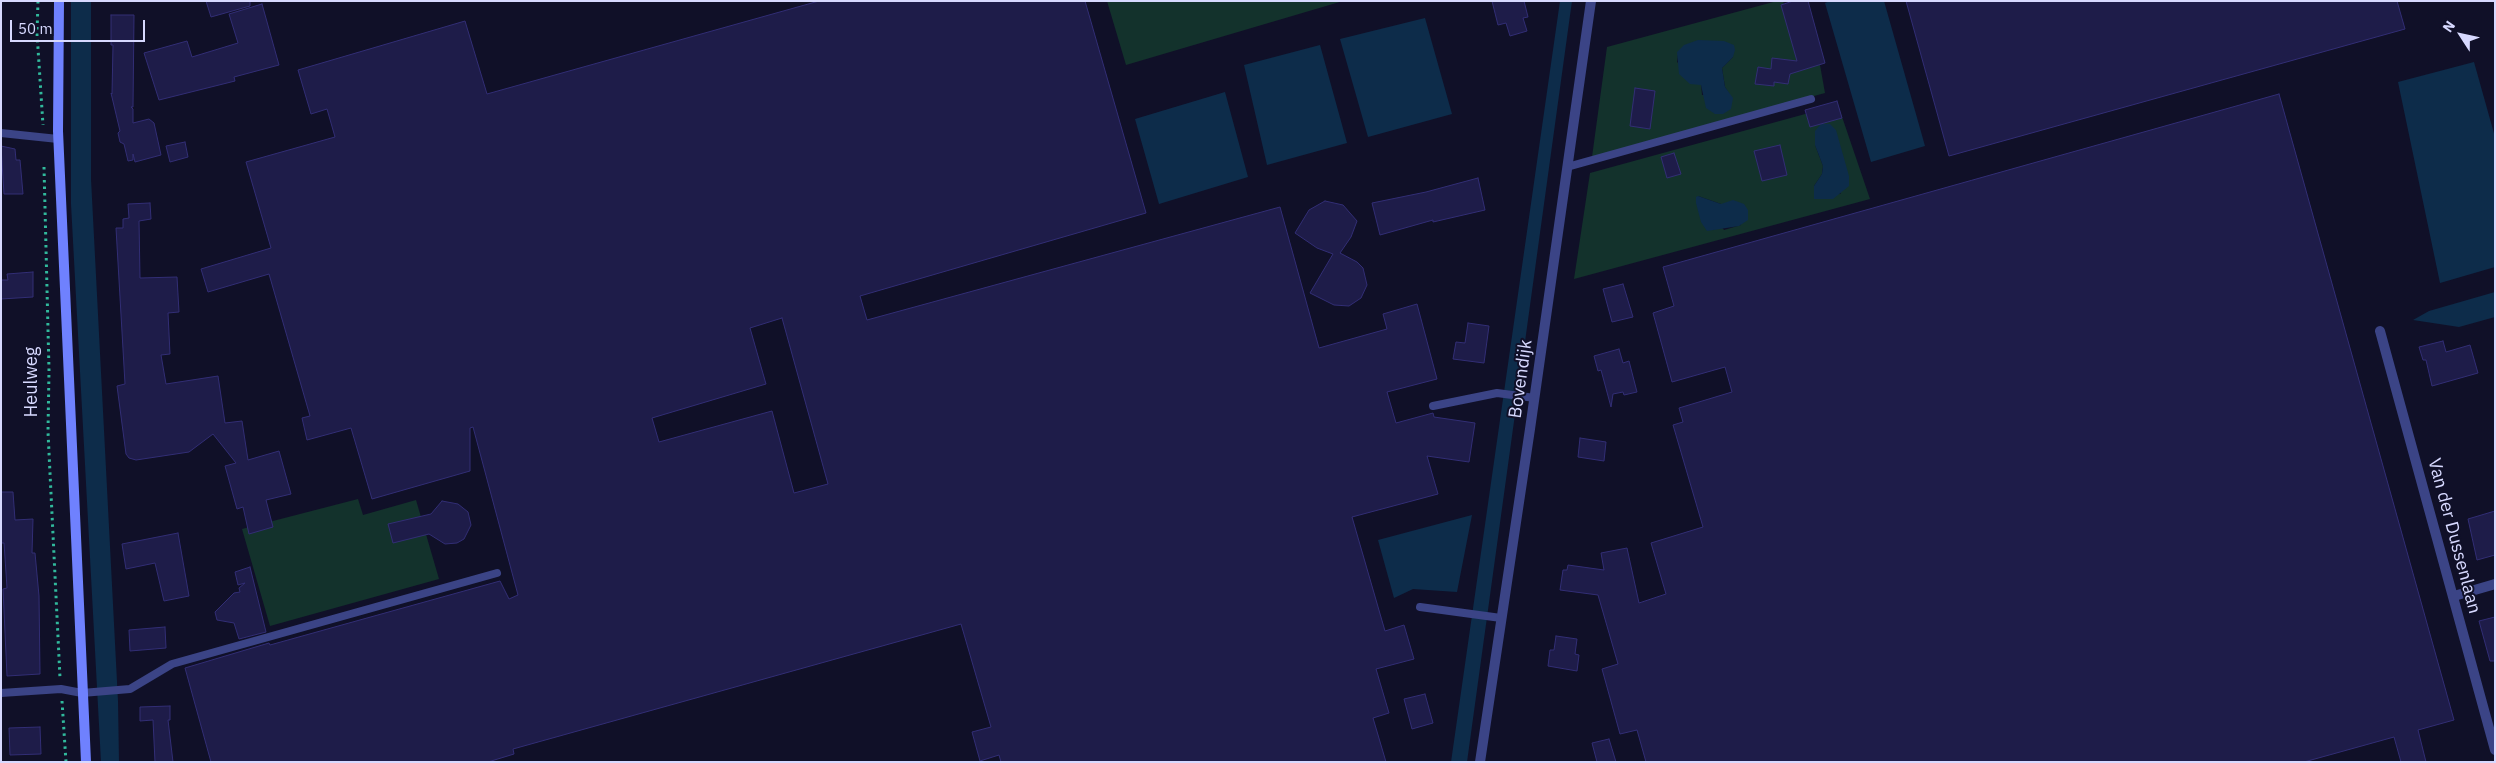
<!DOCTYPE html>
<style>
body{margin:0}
#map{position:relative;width:2496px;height:763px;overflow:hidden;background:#101028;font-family:"IBM Plex Sans",sans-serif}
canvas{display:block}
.frame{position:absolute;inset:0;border:2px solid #d7d9ff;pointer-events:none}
.north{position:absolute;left:2436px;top:10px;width:50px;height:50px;-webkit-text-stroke:4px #101028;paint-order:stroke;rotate:305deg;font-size:14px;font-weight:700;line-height:20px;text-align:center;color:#d7d9ff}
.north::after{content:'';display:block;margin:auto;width:18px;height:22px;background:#d7d9ff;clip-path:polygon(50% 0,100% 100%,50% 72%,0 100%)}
.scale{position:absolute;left:10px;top:20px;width:135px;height:22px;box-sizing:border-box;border:2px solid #d7d9ff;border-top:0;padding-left:6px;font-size:15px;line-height:18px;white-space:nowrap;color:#d7d9ff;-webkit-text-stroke:4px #101028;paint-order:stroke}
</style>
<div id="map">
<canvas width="2496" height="763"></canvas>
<div class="frame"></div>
<div class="north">N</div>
<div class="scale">50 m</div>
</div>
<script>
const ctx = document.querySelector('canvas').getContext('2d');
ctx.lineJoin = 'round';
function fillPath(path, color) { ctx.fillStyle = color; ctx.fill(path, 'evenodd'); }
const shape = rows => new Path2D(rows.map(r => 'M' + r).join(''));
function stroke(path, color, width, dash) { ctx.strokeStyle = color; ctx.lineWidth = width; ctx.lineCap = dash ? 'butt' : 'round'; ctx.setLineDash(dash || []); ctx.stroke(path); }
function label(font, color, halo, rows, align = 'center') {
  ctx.font = font + ' "IBM Plex Sans",sans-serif'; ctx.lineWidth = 4; ctx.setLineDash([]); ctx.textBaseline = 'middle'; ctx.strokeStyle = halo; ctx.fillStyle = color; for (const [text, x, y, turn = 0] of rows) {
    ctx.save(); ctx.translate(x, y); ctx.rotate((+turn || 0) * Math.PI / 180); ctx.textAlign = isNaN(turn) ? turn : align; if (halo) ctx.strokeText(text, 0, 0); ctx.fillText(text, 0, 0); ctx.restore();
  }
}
const green = shape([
 [1107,1,1343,1,1126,65],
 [1777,1,1783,1,1799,61,1820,65,1825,93,1592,157,1607,47],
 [1678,55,1733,57,1722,68,1725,87,1730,95,1702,95,1701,84,1677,62],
 [1838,105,1870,199,1574,279,1590,173],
 [1815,145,1841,194,1814,186,1822,174,1823,166],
 [1698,196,1721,204,1741,225,1724,230],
 [358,499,363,515,416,500,439,579,270,626,242,529]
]);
const water = shape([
 [71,1,91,1,91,179,118,701,119,762,101,762,71,204],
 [1560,1,1572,1,1467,762,1451,762],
 [1830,1,1884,1,1925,146,1871,162,1825,3],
 [1425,18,1452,114,1368,137,1340,39],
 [1698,40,1724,41,1734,45,1735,50,1733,57,1722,68,1725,87,1733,98,1731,109,1723,114,1715,114,1706,108,1701,85,1690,84,1679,74,1677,52,1684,45],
 [1320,45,1347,143,1267,165,1244,65],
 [2474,62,2495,137,2495,267,2440,283,2398,82],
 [1225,92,1248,177,1159,204,1135,119],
 [1821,124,1830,124,1836,130,1849,176,1849,186,1833,199,1814,199,1814,186,1822,174,1823,166,1815,145,1815,131],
 [1698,196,1721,204,1733,200,1744,204,1748,210,1748,220,1739,226,1707,231,1701,222,1696,203,1696,197],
 [2495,292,2495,317,2459,327,2413,320,2429,311],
 [1472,515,1457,592,1413,589,1394,598,1378,540]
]);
const building = shape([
 [206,1,250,1,250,6,211,17,206,1],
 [819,1,1085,1,1146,213,860,296,867,320,1280,207,1319,348,1387,329,1383,314,1417,304,1437,379,1387,392,1396,423,1433,413,1434,417,1475,423,1469,462,1427,456,1438,494,1352,517,1385,631,1404,625,1414,659,1376,669,1389,713,1373,718,1386,762,1001,762,999,755,980,761,972,732,991,727,961,624,513,749,514,754,488,762,211,762,185,668,269,643,270,645,500,581,509,599,518,595,473,427,470,428,470,471,372,499,351,428,307,440,302,418,310,416,269,274,208,292,201,269,271,248,246,162,335,137,327,109,311,114,298,70,465,21,487,94,819,1],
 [782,318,828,484,794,493,772,411,659,442,652,418,766,384,750,328,782,318],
 [1492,1,1524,1,1528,17,1523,18,1527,31,1510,36,1506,23,1498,25,1492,1],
 [1793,1,1808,1,1825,63,1790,74,1788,84,1774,82,1774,86,1755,84,1758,67,1771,69,1772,58,1797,61,1781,5,1793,1],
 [1906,1,2397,1,2405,29,1949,156,1906,1],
 [262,4,279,65,234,77,235,81,159,100,144,53,187,41,192,57,238,43,229,14,262,4],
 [111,15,134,15,133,107,131,107,133,109,133,123,149,119,154,123,161,155,135,162,133,154,133,160,128,161,124,144,120,142,118,133,120,131,111,93,112,94,113,45,111,45,111,15],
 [1635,88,1655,91,1650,129,1630,126,1635,88],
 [2279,94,2454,720,2418,730,2426,762,2401,762,2394,737,2304,762,1646,762,1637,730,1620,734,1602,669,1618,664,1598,595,1560,590,1563,570,1567,570,1568,565,1604,570,1601,553,1627,548,1639,603,1666,594,1651,543,1703,527,1673,425,1683,422,1679,408,1732,392,1725,367,1672,382,1653,313,1674,306,1663,267,2279,94],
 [1837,101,1842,118,1810,127,1805,110,1837,101],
 [185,142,188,157,170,162,166,146,185,142],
 [1780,145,1787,175,1762,181,1754,151,1780,145],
 [1,146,15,149,16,160,20,160,23,194,4,194,1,146],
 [1674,153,1681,174,1667,178,1661,157,1674,153],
 [1478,178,1485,210,1433,222,1433,220,1380,235,1372,203,1426,192,1478,178],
 [1325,201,1343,205,1357,221,1351,237,1340,253,1357,262,1363,268,1367,285,1361,298,1349,306,1334,305,1310,293,1333,254,1317,248,1295,233,1309,210,1325,201],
 [150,203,151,219,139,221,140,278,177,277,179,312,168,313,170,354,161,355,166,384,218,376,225,423,242,421,248,460,279,451,291,494,266,500,273,527,249,534,243,507,237,509,225,466,236,463,213,434,189,452,136,460,129,458,126,454,117,386,125,384,116,228,123,228,123,219,129,218,128,204,150,203],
 [33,272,33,297,1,299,1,280,8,280,7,274,33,272],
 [1623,284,1633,317,1612,322,1603,289,1623,284],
 [1468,323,1489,326,1484,363,1453,359,1456,342,1465,343,1468,323],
 [2443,341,2446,352,2470,345,2478,373,2432,386,2426,360,2423,360,2419,347,2443,341],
 [1619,349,1623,363,1629,361,1637,392,1624,395,1623,392,1613,394,1611,407,1601,370,1598,371,1594,356,1619,349],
 [1580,438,1606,442,1604,461,1578,457,1580,438],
 [1,492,13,492,15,520,33,519,32,553,35,553,39,596,40,674,7,676,3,589,7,588,4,543,1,543,1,492],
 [442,501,458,504,468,512,471,525,464,539,457,543,445,544,429,534,393,543,388,524,431,514,442,501],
 [2495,511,2495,555,2477,560,2468,519,2495,511],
 [178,533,189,596,164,601,155,563,126,569,122,544,178,533],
 [250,567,266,632,239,639,234,623,217,620,215,612,234,593,240,592,239,588,245,583,238,585,235,572,250,567],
 [2495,617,2495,661,2490,661,2479,621,2495,617],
 [165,627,166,648,130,651,129,630,165,627],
 [1556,636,1577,639,1575,654,1579,655,1577,671,1548,666,1550,650,1554,650,1556,636],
 [1425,694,1433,723,1412,729,1404,699,1425,694],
 [170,706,170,720,168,720,173,762,155,762,153,720,140,721,140,707,170,706],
 [40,727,41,754,10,755,9,728,40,727],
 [1609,739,1616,762,1597,762,1592,743,1609,739]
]);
const path = shape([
 [38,1,37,33,43,125],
 [44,167,49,370,48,432,60,678],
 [62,701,66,762]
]);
const lane = shape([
 [1,133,58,139],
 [1567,167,1811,99],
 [1433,406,1497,393,1535,398],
 [1420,607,1501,618],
 [1,693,61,689,82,693,130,689,172,664,497,573]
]);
const street = shape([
 [2380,331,2495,750],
 [2454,596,2495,584],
 [1480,762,1530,429,1591,1]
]);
const secondary = shape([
 [59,1,58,131,86,762]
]);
const streetNames = [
 ["Bovendijk",1521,379,-82],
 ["Heulweg",32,382,-90],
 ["Van der Dussenlaan",2454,536,75]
];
fillPath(green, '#13322c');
fillPath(water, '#0d2c4a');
fillPath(building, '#1e1c49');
stroke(building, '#322e75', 1);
stroke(path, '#31b99c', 3, [2.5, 4]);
stroke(lane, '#3b4486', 8);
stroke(street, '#3b4486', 10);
stroke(secondary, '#6f81fe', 10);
label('18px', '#d7d9ff', '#101028', streetNames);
</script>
